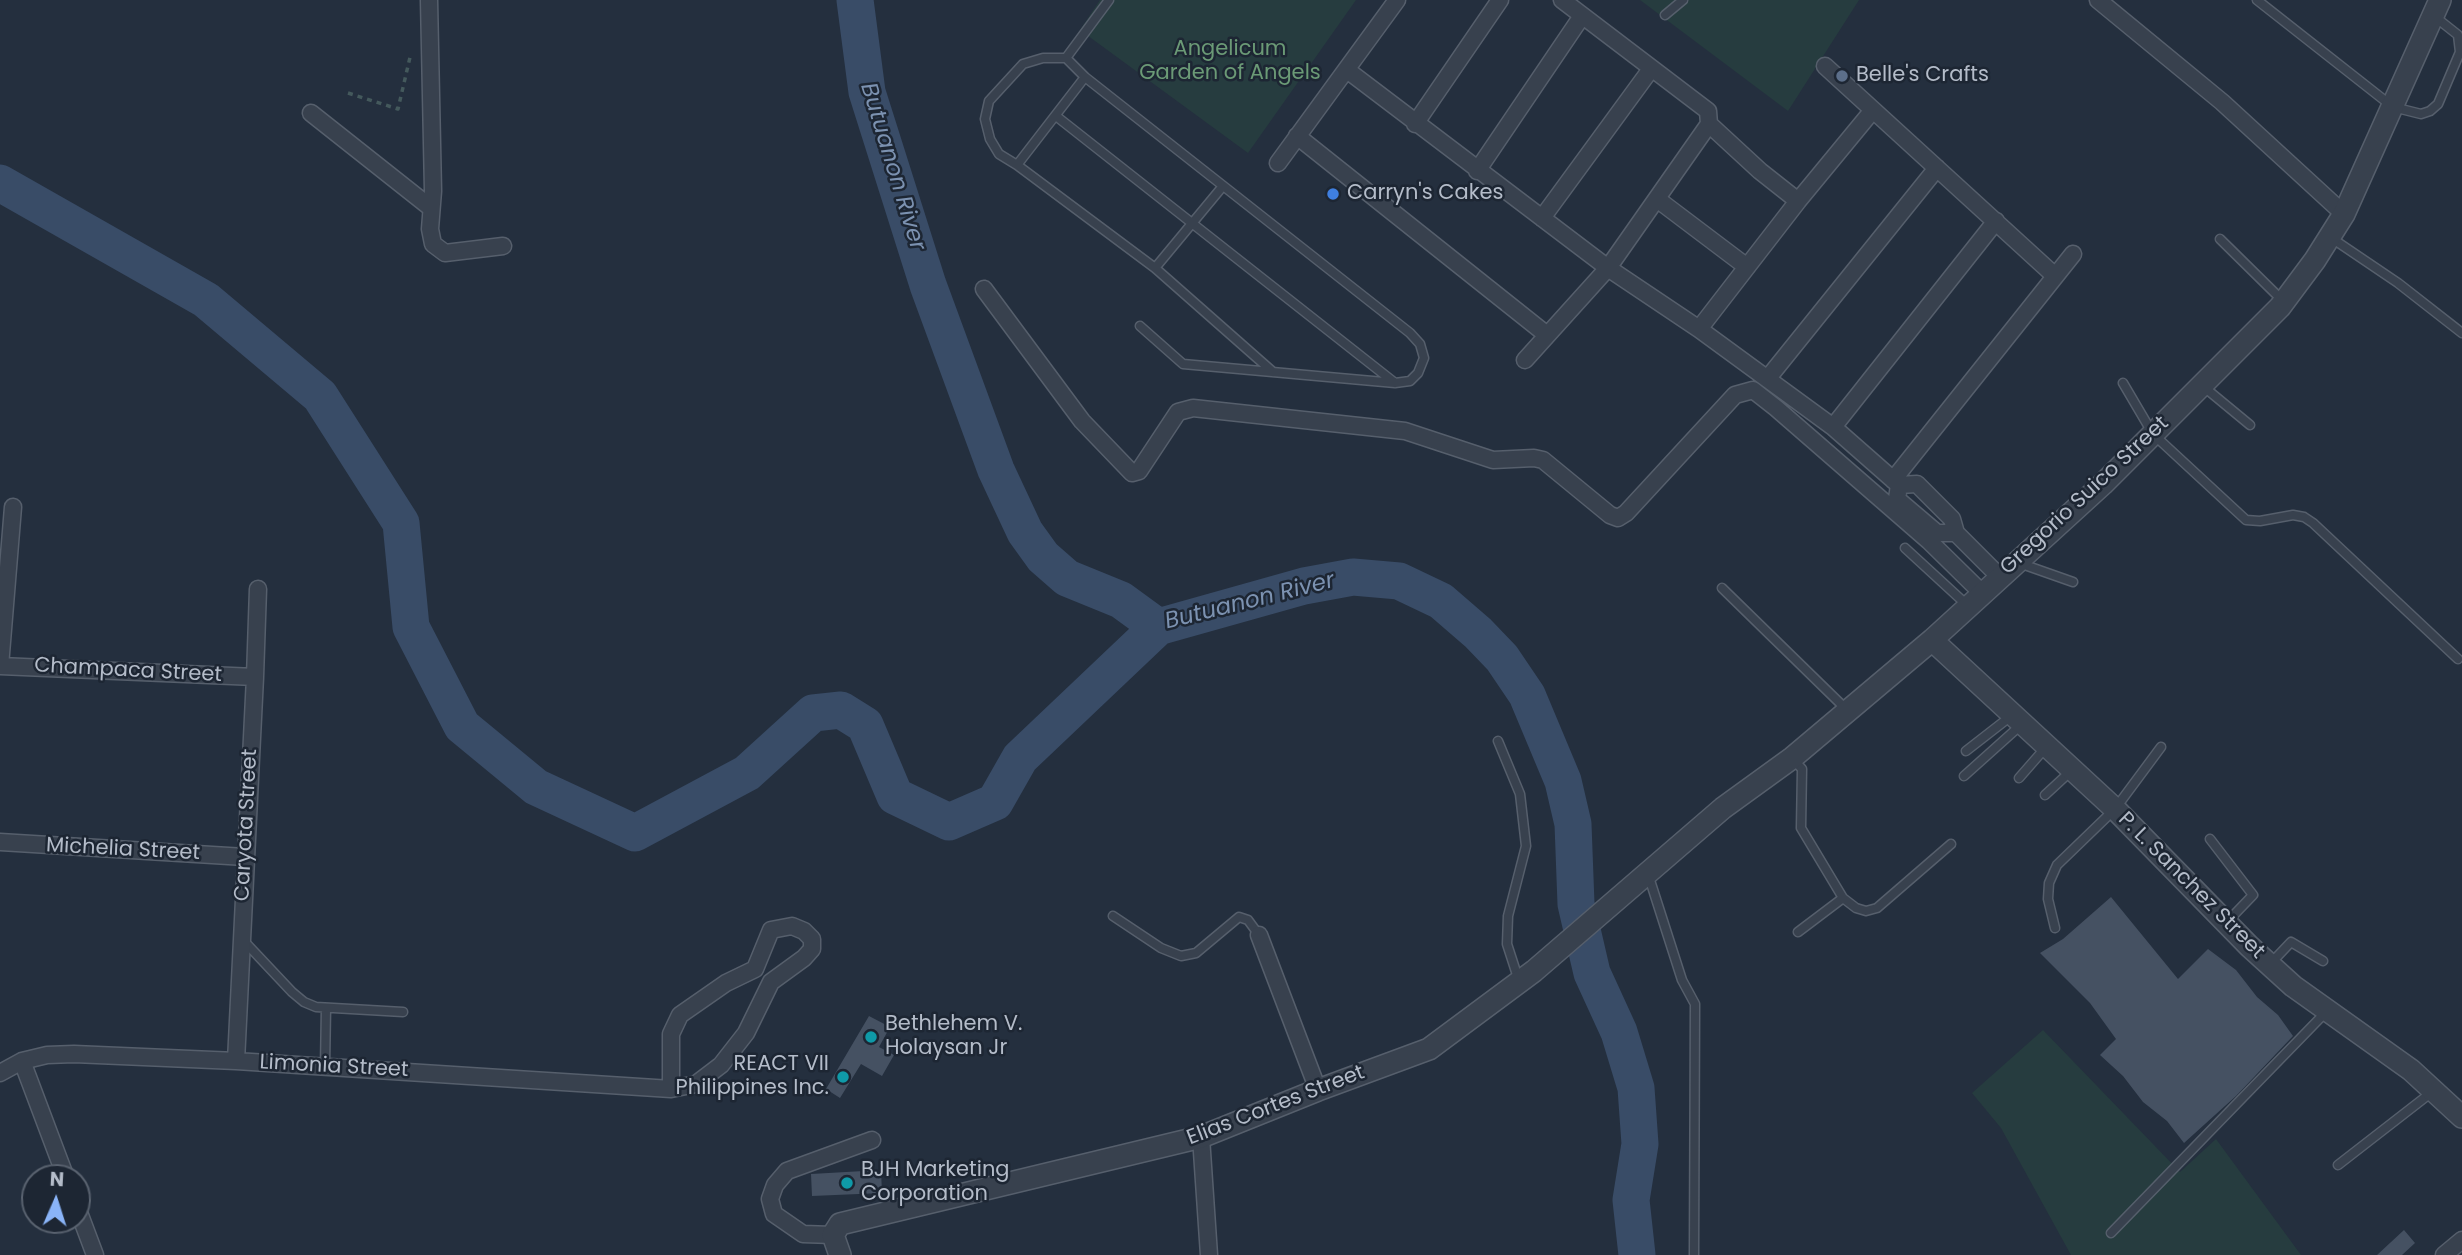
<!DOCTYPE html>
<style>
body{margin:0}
#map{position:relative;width:2462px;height:1255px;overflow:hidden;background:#242f3e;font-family:Poppins,sans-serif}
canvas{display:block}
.north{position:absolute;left:21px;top:1164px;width:70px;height:70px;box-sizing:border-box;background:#1d2633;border:2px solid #59626f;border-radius:50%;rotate:3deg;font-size:19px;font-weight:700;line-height:28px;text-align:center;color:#b4bcc9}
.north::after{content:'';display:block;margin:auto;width:24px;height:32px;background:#8ab4f8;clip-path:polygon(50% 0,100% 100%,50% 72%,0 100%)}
</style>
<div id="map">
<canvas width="2462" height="1255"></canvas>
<div class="north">N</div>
</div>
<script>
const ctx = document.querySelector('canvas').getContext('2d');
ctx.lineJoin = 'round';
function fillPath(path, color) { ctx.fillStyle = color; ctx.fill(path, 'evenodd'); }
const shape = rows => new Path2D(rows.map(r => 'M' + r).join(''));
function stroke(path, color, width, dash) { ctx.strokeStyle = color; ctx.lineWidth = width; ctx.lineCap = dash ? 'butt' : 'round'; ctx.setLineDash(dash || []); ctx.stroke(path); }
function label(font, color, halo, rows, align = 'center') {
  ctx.font = font + ' Poppins,sans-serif'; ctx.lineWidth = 5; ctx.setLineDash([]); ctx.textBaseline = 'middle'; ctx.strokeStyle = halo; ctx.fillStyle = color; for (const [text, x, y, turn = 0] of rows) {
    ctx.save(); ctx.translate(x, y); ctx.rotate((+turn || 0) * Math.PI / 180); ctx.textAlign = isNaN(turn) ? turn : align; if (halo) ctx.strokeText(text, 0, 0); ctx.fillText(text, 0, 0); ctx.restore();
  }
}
const green = shape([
 [1100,0,1356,0,1248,153,1080,30],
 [1640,0,1859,0,1788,111],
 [2043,1030,2180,1172,2216,1139,2301,1255,2071,1255,2001,1128,1972,1093]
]);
const river = shape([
 [855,0,867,92,928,285,996,470,1025,532,1043,557,1067,578,1121,600,1158,627,1304,586,1353,577,1399,581,1441,601,1478,633,1502,658,1527,695,1563,781,1573,824,1576,904,1592,973,1619,1032,1636,1088,1640,1144,1631,1200,1637,1255],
 [0,183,206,300,320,396,401,523,411,627,462,726,536,787,635,833,747,773,813,713,841,710,865,725,895,796,949,822,995,802,1020,758,1158,627]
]);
const building = shape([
 [2111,897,2178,979,2208,949,2236,970,2257,997,2278,1015,2293,1036,2236,1096,2184,1143,2167,1121,2143,1102,2123,1076,2100,1055,2116,1039,2090,1003,2040,953,2063,939],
 [869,1016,890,1027,879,1047,894,1055,882,1076,861,1064,840,1098,826,1089],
 [881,1170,882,1193,812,1196,811,1174],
 [2404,1230,2415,1243,2402,1255,2377,1255]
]);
const path = shape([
 [348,93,398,109,411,53]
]);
const service = shape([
 [2257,0,2393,107,2421,114,2430,111,2438,104,2460,52,2458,35,2434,16],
 [1665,15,1683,0],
 [1066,58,1085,77],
 [1056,116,1395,383],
 [1017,165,999,154,990,139,985,119,989,101,1023,64,1043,58,1066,58,1109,0],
 [2330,237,2398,283,2462,333],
 [2220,239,2283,301],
 [1155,268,1223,186],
 [1140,326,1183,364,1395,383,1410,381,1418,373,1424,358,1420,344,1410,333,1085,77,1017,165,1155,268,1273,372],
 [2123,383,2153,434,2246,520,2260,521,2293,515,2304,517,2313,523,2458,659],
 [2204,387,2250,425],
 [1905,548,1967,605],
 [2019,563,2073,582],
 [1722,588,1848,711],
 [1498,741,1520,794,1526,846,1508,916,1507,944,1519,981],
 [1966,751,2011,716],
 [1792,758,1802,769,1801,828,1843,898,1856,908,1866,911,1877,908,1951,844],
 [1964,776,2022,724],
 [2019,778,2047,746],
 [2045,795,2071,771],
 [2210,839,2253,895,2228,921],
 [1648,874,1682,980,1695,1004,1694,1255],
 [1113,916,1161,948,1181,956,1196,953,1239,917,1248,920,1259,935],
 [2055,928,2048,899,2049,883,2057,865,2115,809,2161,747],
 [1798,932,1843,898],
 [243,940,292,992,304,1002,316,1007,403,1012],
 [2271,963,2291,942,2323,961],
 [325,1066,326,1008],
 [2338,1165,2432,1092],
 [2111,1233,2325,1013]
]);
const minor = shape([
 [429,0,433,191,430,229,433,244,445,253,503,246],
 [1562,0,1708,111,1709,124,1760,171,1798,201],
 [2098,0,2222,102,2344,214],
 [1825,66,2055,276],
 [1347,70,1608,268,1699,329,1833,427,1899,485,1897,499,1937,533,1956,533,2000,577],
 [311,113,431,208],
 [1415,124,1500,0],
 [1297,136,1547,335],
 [1278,163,1397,0],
 [1477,171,1582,16],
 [1657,199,1747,267],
 [1542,218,1651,69],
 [984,289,1082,421,1132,473,1139,471,1178,412,1193,408,1405,431,1493,460,1534,458,1543,460,1610,515,1618,518,1626,513,1735,395,1753,390,1776,408,1929,541,1983,594],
 [1699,329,1798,201,1873,110],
 [1525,360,1608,268,1709,124],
 [1768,378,1937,168],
 [1833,427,1996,221],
 [1893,480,2073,254],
 [1899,485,1917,484,1952,519,1956,533],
 [0,666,255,677],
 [0,666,13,507],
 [0,842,245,857],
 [1259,935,1318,1090],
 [22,1061,66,1178],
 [236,1061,255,677,258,589],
 [0,1073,22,1061,47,1055,74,1054,236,1061,671,1089,696,1084,721,1065,746,1033,771,982,804,958,812,949,812,939,804,931,792,926,771,930,755,969],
 [671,1089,671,1034,680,1015,726,983,755,969],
 [1201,1137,1209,1255],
 [77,1207,95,1255],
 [833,1235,803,1234,774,1214,770,1199,775,1185,787,1171,872,1140],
 [2444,1255,2462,1240]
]);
const tertiary = shape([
 [1932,640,2115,809,2249,946,2293,986,2411,1070,2462,1117],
 [840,1255,833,1235,840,1224,1201,1137,1318,1090,1429,1049,1534,971,1723,808,1792,758,1932,640,2103,484,2280,307,2315,260,2344,214,2440,0]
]);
const markers = [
 [1842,76,7,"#5c6f8a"],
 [1333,194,7,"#3f7fe0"],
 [871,1037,7,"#0f9aa8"],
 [843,1077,7,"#0f9aa8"],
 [847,1183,7,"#0f9aa8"]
];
const parkNames = [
 ["Angelicum",1230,50],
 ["Garden of Angels",1230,74]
];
const poiNames = [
 ["Belle's Crafts",1856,76],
 ["Carryn's Cakes",1347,194],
 ["Bethlehem V.",885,1025],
 ["Holaysan Jr",885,1049],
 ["REACT VII",829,1065,"right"],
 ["Philippines Inc.",829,1089,"right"],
 ["BJH Marketing",861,1171],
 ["Corporation",861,1195]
];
const streetNames = [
 ["Gregorio Suico Street",2085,496,-43],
 ["Champaca Street",128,671,3],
 ["Caryota Street",247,825,-87],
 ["Michelia Street",123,850,3],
 ["P. L. Sanchez Street",2191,886,45],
 ["Limonia Street",334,1067,3],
 ["Elias Cortes Street",1276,1106,-21]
];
const waterNames = [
 ["Butuanon River",892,167,73],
 ["Butuanon River",1250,602,-14]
];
fillPath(green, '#263c3f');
stroke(river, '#394c67', 37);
fillPath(building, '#455162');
stroke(service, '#565f6c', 11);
stroke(minor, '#565f6c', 19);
stroke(tertiary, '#565f6c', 24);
stroke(path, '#44595c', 3.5, [5, 5]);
stroke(service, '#38414e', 8);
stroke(minor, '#38414e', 16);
stroke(tertiary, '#38414e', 21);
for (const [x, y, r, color] of markers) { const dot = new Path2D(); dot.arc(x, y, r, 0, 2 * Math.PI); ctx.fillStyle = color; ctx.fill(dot); stroke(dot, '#1d2633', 2.5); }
label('21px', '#6b9a76', '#1d2633', parkNames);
label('21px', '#b4bcc9', '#1d2633', poiNames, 'left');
label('21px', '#b4bcc9', '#1d2633', streetNames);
label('italic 23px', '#7c92b1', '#1d2633', waterNames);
</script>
